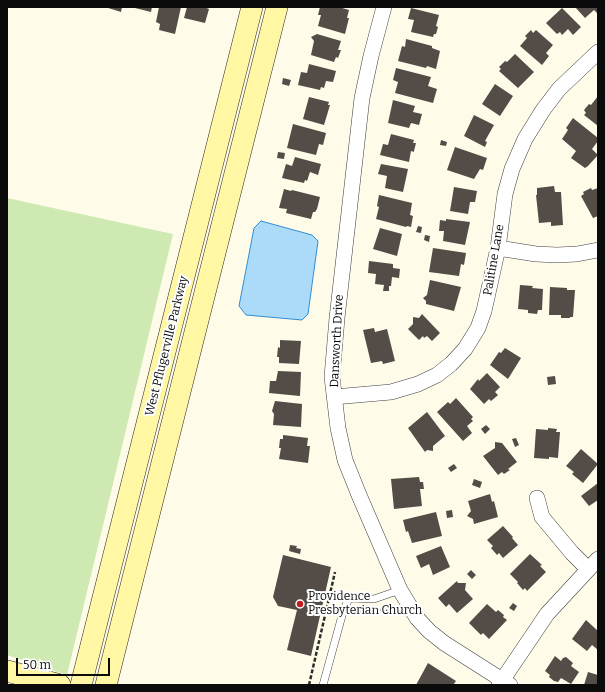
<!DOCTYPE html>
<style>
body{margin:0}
#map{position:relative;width:605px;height:692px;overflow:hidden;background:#fffbe9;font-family:Bitter,serif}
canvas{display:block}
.frame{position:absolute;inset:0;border:8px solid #0b0b0b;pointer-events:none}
.scale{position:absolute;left:16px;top:658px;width:94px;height:18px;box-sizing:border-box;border:2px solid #0b0b0b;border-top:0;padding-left:5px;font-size:12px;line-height:14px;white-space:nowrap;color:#0b0b0b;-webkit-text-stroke:3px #fff;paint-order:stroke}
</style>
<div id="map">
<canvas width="605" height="692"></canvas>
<div class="frame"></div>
<div class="scale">50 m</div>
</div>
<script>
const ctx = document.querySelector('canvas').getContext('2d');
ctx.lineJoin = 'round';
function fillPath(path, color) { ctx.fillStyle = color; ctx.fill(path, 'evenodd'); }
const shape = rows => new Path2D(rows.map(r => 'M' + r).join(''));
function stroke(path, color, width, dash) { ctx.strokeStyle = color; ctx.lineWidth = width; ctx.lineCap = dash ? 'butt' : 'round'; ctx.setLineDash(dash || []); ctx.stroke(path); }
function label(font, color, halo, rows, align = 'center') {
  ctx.font = font + ' Bitter,serif'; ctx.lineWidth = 4; ctx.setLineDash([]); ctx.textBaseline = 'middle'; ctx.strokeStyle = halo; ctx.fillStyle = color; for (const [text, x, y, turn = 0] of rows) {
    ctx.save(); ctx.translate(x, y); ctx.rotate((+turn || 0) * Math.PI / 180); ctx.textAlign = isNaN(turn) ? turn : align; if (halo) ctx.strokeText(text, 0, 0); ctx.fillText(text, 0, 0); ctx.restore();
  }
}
const green = shape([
 [7,198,173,234,67,675,7,655]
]);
const water = shape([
 [261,221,312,235,318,241,308,314,302,320,246,315,239,306,254,228,261,221]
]);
const building = shape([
 [105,7,122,7,121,12],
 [131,7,152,7,151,12],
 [159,7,181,7,175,34,159,30,160,24,156,22],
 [187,7,204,7,209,9,205,23,184,18],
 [320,7,339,7,349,10,347,18,349,18,345,34,318,26,321,15,318,15],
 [575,7,598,7,598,12,597,13,594,10,585,18],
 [411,8,439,15,436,26,438,27,436,34,434,34,433,37,411,32,414,20,408,19],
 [562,8,581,27,573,35,568,29,562,35,560,32,557,34,546,23],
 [531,30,533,33,536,30,553,45,546,53,549,56,542,65,520,46,527,38,525,36],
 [317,34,341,41,338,50,341,50,338,58,336,57,334,62,311,55,314,41,311,37],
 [406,39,432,46,432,48,440,51,436,69,427,66,426,68,398,61,402,46,405,47],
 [515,54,534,72,518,88,499,71,501,69,499,67,505,61,507,62],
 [309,64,336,71,333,82,326,81,324,88,321,87,320,90,298,85,301,72,307,73],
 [396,68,431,77,428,86,437,89,433,103,395,93,398,82,393,80],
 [283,78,291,80,289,86,282,84],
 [495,84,513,96,500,116,482,104],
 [598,96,598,126,584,115,586,113,584,110,589,104,591,105],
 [309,97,329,102,328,105,330,105,324,125,303,119],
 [393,100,415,106,413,112,422,114,419,125,411,123,409,128,388,123],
 [474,115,494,125,485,141,487,142,485,147,464,136],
 [573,118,598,138,598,141,592,149,598,155,588,166,585,168,571,158,576,151,562,139,568,130,566,128],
 [293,124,326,133,323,145,319,144,316,155,287,148],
 [391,134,414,140,413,143,416,143,414,151,414,152,411,151,409,162,380,155,383,144,388,145],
 [441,140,447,142,446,146,440,145],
 [455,147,487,158,483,170,480,169,474,179,447,170],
 [278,152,285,153,284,159,277,158],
 [295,157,321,164,318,175,310,172,307,181,305,180,304,183,282,178,286,164,292,166],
 [381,164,408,169,403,192,385,188,387,176,378,174],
 [554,186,555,192,561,192,563,225,551,226,551,222,539,223,536,195,537,195,537,188],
 [454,187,477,191,475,202,470,202,468,214,450,211],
 [591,188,592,190,598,188,598,216,593,218,581,196,584,194,583,192],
 [284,189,291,191,292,190,320,197,317,209,315,212,313,212,311,219,286,213,287,209,279,208],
 [379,195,412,203,410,215,413,216,411,227,407,226,406,227,376,219,379,207,377,206],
 [446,219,470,222,465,245,443,241,444,231,439,231,440,220,446,221],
 [418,226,422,227,421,233,416,232],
 [380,228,402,234,397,256,373,249],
 [425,235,430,236,429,242,424,240],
 [433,248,466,253,464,265,461,264,459,276,429,272],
 [369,261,393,264,393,268,400,269,399,278,392,277,391,286,389,286,389,291,383,291,384,285,375,284,376,274,368,273],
 [430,280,461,287,454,311,426,304,426,301,423,298,427,295],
 [520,285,533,286,532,288,543,289,542,310,538,310,537,314,528,313,528,310,518,309],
 [550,287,567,288,567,290,575,290,573,317,570,317,570,318,561,318,561,315,549,315],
 [422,314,440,333,432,341,427,336,424,338,423,336,419,340,408,329,413,324,413,317,419,318],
 [374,328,375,332,387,329,395,361,383,364,382,361,371,363,363,330],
 [280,340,301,341,299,364,279,363,279,357,277,357,278,347,280,348],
 [505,348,521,358,508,379,490,365,499,352,501,353],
 [278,371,301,372,300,396,269,393,270,381,276,381],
 [487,373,500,387,495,392,498,395,497,396,491,401,489,399,484,404,470,389,478,379,479,381],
 [555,376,556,384,548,385,547,377],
 [456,398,473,417,471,419,473,421,467,426,472,433,463,441,437,412,448,402,450,404],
 [275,401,302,404,301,427,273,425,274,414,272,411],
 [427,412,445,436,433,446,433,451,427,450,425,452,408,428],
 [486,425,490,429,485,434,481,429],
 [548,428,557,429,556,432,560,432,558,458,549,457,549,459,534,458,536,429,548,430],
 [283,435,308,438,307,446,310,446,308,463,279,459,281,448,279,448,280,439,283,439],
 [516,438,519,445,515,447,512,439],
 [495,442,502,443,517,462,508,469,510,470,504,474,502,472,498,475,483,456,495,448],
 [581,449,598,464,583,483,572,474,574,472,566,466],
 [454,464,457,468,451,472,448,468],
 [419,477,420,482,423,482,424,489,420,489,422,506,394,509,391,479],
 [474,479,482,482,480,488,472,485],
 [598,483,598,500,589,506,581,496],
 [490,494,492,502,494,501,498,517,474,524,473,519,467,516,471,511,468,501],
 [452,510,453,517,447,518,446,511],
 [436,512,442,536,412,543,408,531,406,532,403,520],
 [503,526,513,537,512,538,518,545,503,558,499,553,497,555,491,548,493,546,487,540],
 [290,545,297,546,296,548,301,549,300,554,289,551],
 [441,546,450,567,433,575,429,564,421,568,416,556],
 [530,554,542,565,540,566,546,572,527,591,525,588,523,590,517,583,518,582,510,574],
 [283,555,331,567,311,656,287,650,297,610,278,606,273,597],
 [471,570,476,575,472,579,467,574],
 [457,581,458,583,466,583,465,590,473,599,457,613,449,604,446,607,438,598],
 [513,603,517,606,514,611,509,608],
 [487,604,496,612,498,610,504,615,503,617,507,620,489,639,483,633,481,635,469,623],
 [586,620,598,631,598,650,592,645,587,651,572,639],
 [555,656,561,661,563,658,566,657,573,663,571,666,579,672,571,684,561,678,558,682,554,681,549,677,550,675,545,671],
 [428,663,456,681,453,685,416,685],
 [588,672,598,675,598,685,584,685]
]);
const path = shape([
 [374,609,399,613],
 [357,612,364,609],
 [309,685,335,572]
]);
const lane = shape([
 [323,685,343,612,349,598,374,599,400,590]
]);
const street = shape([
 [384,7,371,56,362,98,337,318,332,377,338,428,345,460,359,495,400,590,417,618,429,631,444,643,510,685],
 [498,248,536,254,557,255,577,254,598,250],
 [334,397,391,392,418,384,437,375,451,364,465,349,478,328,484,311,498,248,505,194,512,169,525,139,543,110,559,89,598,52],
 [537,498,542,517,572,553,588,569],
 [499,685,547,614,598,559]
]);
const secondary = shape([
 [7,671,60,685],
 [81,685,252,7],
 [106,685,277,7]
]);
const markers = [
 [300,604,4,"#c01e22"]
];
const streetNames = [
 ["Palitine Lane",494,260,-80],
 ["Dansworth Drive",337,341,-87],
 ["West Pflugerville Parkway",167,346,-76]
];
const poiNames = [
 ["Providence",308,597],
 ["Presbyterian Church",308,611]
];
fillPath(green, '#ceeab2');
fillPath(water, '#acdaf9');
stroke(water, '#308ed3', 1);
fillPath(building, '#544c47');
stroke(lane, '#3e3e3e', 8);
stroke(street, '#3e3e3e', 16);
stroke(secondary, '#2d2d2d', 22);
stroke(path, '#2d2d2d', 2.5, [4, 2]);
stroke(lane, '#fff', 7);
stroke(street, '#fff', 15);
stroke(secondary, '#fff7a4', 21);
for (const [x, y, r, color] of markers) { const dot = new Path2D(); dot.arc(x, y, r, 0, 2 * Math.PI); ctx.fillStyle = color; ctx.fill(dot); stroke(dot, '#fff', 1.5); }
label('12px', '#0b0b0b', '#fff', streetNames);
label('12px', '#0b0b0b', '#fff', poiNames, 'left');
</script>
